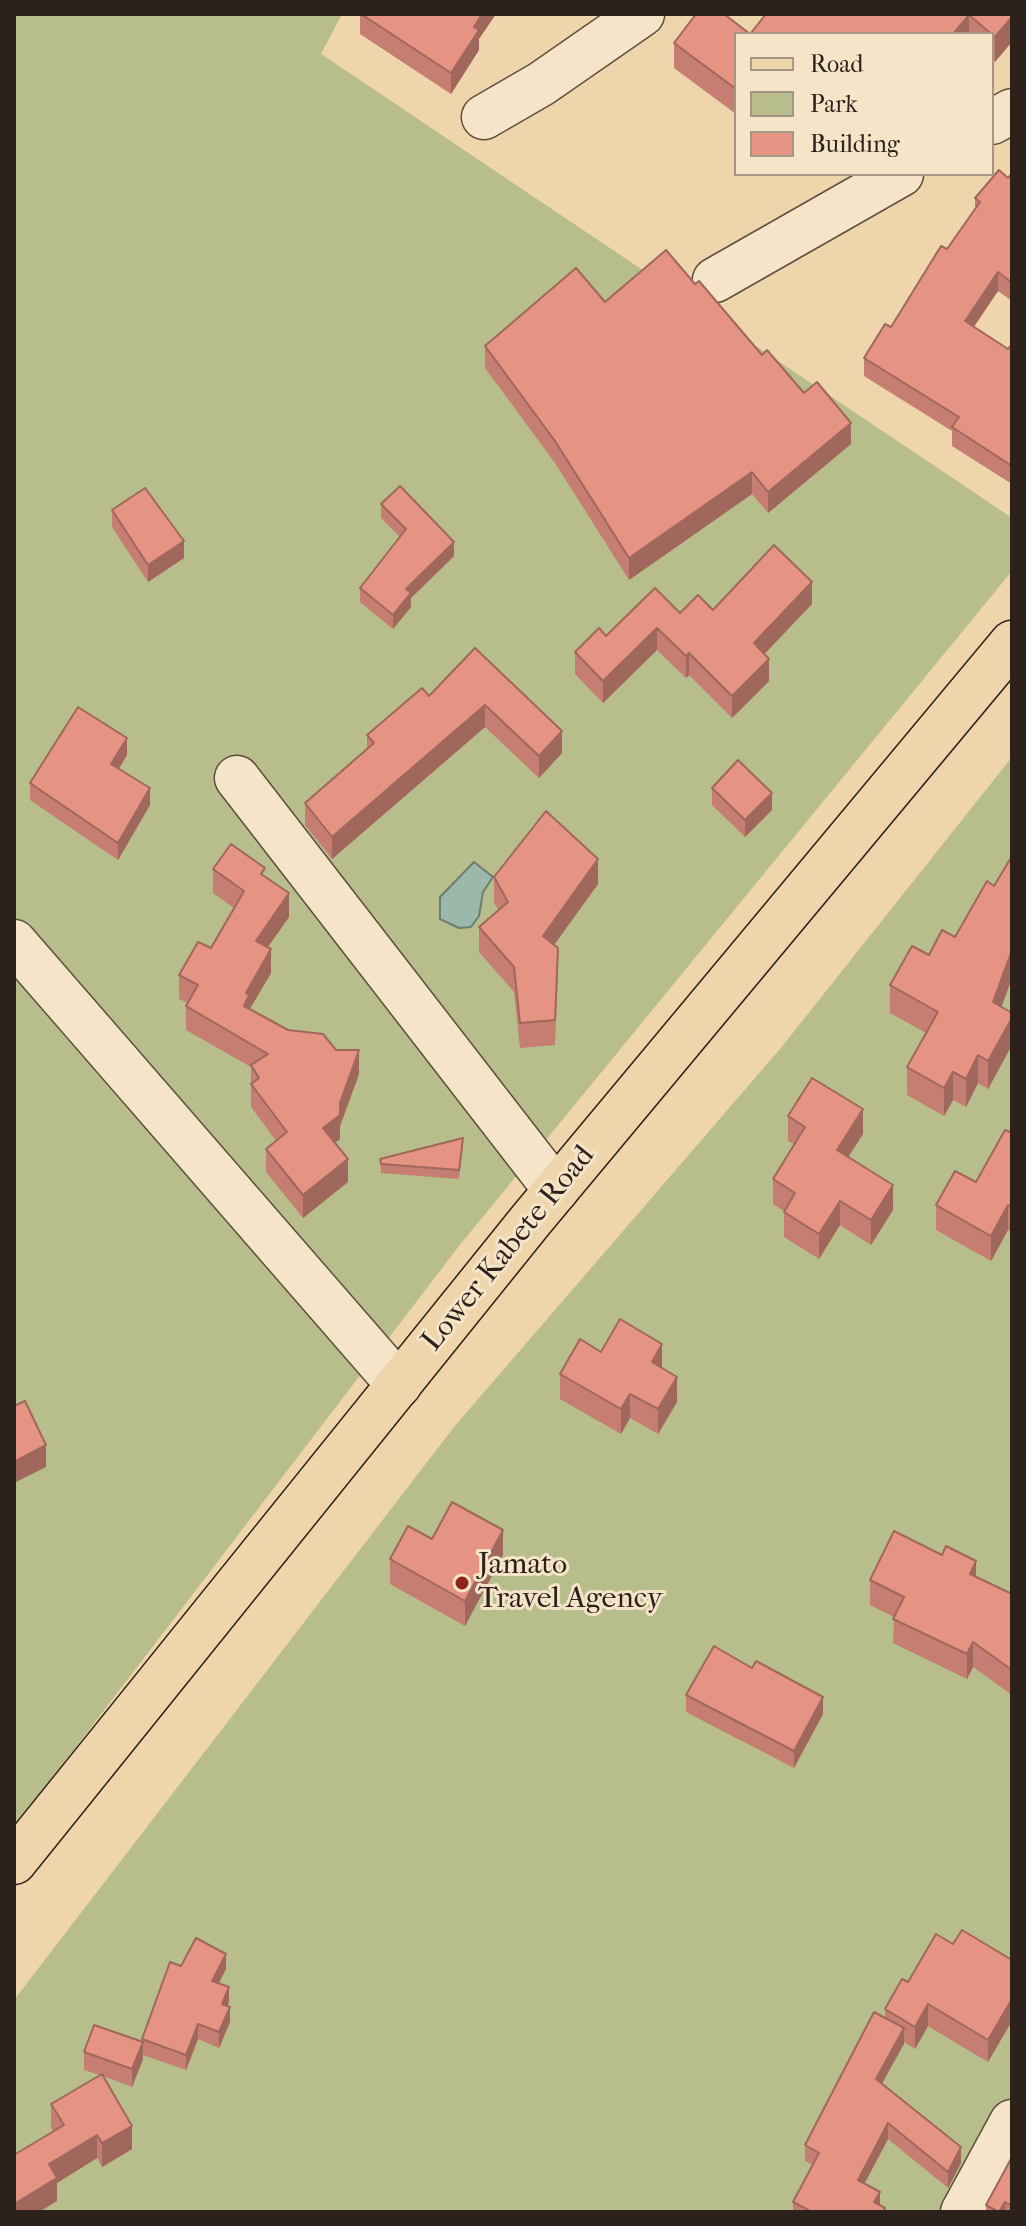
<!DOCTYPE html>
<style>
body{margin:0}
#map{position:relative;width:1026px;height:2226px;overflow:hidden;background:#efd5ab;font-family:"IM FELL French Canon",serif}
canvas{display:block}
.frame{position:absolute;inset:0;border:16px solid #2d211b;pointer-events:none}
.legend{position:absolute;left:734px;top:32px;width:260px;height:144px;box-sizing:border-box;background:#f5e4c8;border:2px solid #a59683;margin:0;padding:10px 14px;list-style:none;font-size:24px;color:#2d211b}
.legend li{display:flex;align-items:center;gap:16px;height:40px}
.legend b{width:40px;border:2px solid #a59683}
</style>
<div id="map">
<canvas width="1026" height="2226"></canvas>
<div class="frame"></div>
<ul class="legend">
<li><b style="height:10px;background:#efd5ab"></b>Road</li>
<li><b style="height:22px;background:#b7be8b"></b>Park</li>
<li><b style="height:22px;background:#e59383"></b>Building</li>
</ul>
</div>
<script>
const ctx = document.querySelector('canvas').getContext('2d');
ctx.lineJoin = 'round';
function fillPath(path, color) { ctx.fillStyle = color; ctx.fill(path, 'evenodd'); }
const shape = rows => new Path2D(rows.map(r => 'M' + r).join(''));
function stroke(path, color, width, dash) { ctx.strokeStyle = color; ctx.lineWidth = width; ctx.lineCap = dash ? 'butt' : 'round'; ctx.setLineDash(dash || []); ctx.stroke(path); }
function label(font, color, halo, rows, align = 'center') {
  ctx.font = font + ' "IM FELL French Canon",serif'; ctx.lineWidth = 6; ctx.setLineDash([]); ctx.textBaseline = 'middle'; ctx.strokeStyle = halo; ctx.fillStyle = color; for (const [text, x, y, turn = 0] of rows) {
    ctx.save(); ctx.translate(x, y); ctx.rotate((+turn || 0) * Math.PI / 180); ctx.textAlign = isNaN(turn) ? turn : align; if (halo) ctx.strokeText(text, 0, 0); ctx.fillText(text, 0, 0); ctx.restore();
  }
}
const green = shape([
 [14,14,342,14,321,54,1012,518,1012,571,459,1246,14,1828],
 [1012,757,1012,2212,14,2212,14,2000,454,1427,780,1049]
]);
const water = shape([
 [474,862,493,877,483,892,479,916,471,927,459,928,440,919,440,897,474,862]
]);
const minor = shape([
 [484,117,541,84,642,14],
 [992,122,1012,111],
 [715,280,901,174],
 [237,778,556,1190],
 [14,942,399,1385],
 [963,2212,1012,2122]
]);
const major = shape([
 [14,1862,531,1220,1012,643]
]);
const wall = shape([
 [360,14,479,39,479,50,451,94,360,34],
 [766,14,1012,14,995,62,992,59,992,34,750,34],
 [736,34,736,114,674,68,674,43],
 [1012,173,1012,301,998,291,974,327,1008,349,1012,344,1012,484,952,446,952,431,864,376,864,358,891,327,975,209,975,198,1008,178],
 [695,284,762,355,804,393,851,444,768,513,752,494,629,580,555,463,485,368,485,346,605,302],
 [381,504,454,556,411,598,411,607,393,629,360,602,360,588,400,537,381,518],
 [112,510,184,558,148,582,112,527],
 [812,604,764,654,769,681,732,718,689,675,686,678,657,650,603,703,575,674,575,652,606,636,680,613,713,610],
 [475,648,562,753,539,778,485,727,332,859,305,825,305,803,367,749,367,735,429,696],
 [127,755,119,769,150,805,118,860,30,800,30,783],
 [712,788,772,810,745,837,712,805],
 [1012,856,1012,978,1001,1007,1012,1013,1012,1045,988,1089,978,1083,966,1107,953,1100,944,1116,907,1095,907,1067,926,1033,890,1013,890,985,929,955,955,937,994,886],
 [213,869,265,877,289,917,267,948,271,973,250,1009,288,1030,336,1050,359,1074,340,1126,340,1139,335,1143,348,1182,303,1218,266,1172,266,1149,276,1141,251,1107,251,1067,186,1030,186,1006,188,1003,179,999,179,975,211,948,234,908,213,893],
 [494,877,598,884,554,945,558,972,555,1045,520,1048,514,992,479,952,479,927,498,910,494,902],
 [788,1116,863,1134,848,1157,893,1210,871,1245,840,1225,819,1259,784,1237,784,1211,773,1204,773,1179,794,1144,788,1141],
 [1012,1133,1012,1232,1008,1230,991,1261,936,1230,936,1205,976,1182],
 [463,1147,459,1179,381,1173,380,1159],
 [601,1352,662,1368,677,1402,658,1434,630,1418,621,1434,560,1399,560,1374],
 [432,1539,503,1555,465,1626,390,1584,390,1559],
 [976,1576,1012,1594,1012,1695,973,1667,967,1679,893,1643,894,1617,870,1605,870,1580],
 [752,1668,823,1714,794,1768,686,1712,686,1695],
 [953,1944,1012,1960,988,2062,928,2026,915,2049,904,2042,882,2084,961,2163,948,2188,888,2139,864,2184,885,2212,793,2212,793,2202,813,2165,805,2161,805,2145,885,2017,885,2009,908,1982],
 [181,1966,226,1969,219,1983,229,2002,227,2006,230,2022,219,2048,198,2039,186,2070,143,2055,143,2059,132,2087,103,2076,132,2149,102,2167,97,2158,57,2183,57,2201,39,2212,14,2212,53,2131,51,2127,51,2104,100,2075,84,2070,84,2052,142,2042,142,2039],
 [1012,2157,1012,2212,986,2212,986,2205]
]);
const shadedWall = shape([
 [482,14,496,14,479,39,479,50,451,94,451,73,474,27],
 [969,15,969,34,953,34],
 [1012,17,1012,42,995,62,995,37],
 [998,272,998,291,965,339,965,321],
 [851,423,851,444,768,513,768,492],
 [752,472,752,494,629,580,629,558],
 [184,541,184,558,148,582,148,565],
 [454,542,454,556,411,598,411,607,393,629,393,615,406,589],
 [812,582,812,604,754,665,754,643],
 [657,628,657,650,603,703,603,681],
 [689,653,689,675,686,678,686,656],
 [769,659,769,681,732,718,732,696],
 [485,705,485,727,332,859,332,837],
 [562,731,562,753,539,778,539,756],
 [127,738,127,755,111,781,111,764],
 [150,788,150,805,118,860,118,843],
 [772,793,772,810,745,837,745,820],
 [598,859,598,884,543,960,543,936],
 [289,893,289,917,256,964,256,941],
 [271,949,271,973,249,1010,244,1006,246,993],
 [1012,950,1012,978,993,1030,993,1002],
 [1012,1018,1012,1045,988,1089,988,1061],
 [359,1050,359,1074,340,1126,340,1139,323,1152,323,1128,340,1103],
 [978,1055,978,1083,966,1107,966,1079],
 [953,1072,953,1100,944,1116,944,1088],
 [863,1109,863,1134,837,1174,837,1150],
 [348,1159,348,1182,303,1218,303,1195],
 [893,1185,893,1210,871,1245,871,1220],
 [840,1201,840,1225,819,1259,819,1234],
 [1008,1205,1008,1230,991,1261,991,1236],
 [662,1344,662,1369,652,1362],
 [677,1377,677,1402,658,1434,658,1409],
 [630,1394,630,1418,621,1434,621,1409],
 [46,1445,46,1467,14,1483,14,1462],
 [503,1530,503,1555,465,1626,465,1601],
 [976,1561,976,1586,970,1574],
 [973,1642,973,1667,967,1679,967,1654],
 [823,1697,823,1714,794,1768,794,1751],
 [226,1954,226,1969,212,1996,212,1981],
 [1012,1977,1012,2021,988,2062,988,2040],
 [229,1987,229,2002,222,2020,222,2004],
 [928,2004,928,2026,915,2049,915,2027],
 [230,2007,230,2022,219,2048,219,2032],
 [198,2024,198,2039,186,2070,186,2055],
 [904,2028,904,2044,876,2094,876,2079],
 [143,2042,143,2059,132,2087,132,2069],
 [888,2123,888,2139,858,2196,858,2180],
 [132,2126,132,2149,102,2167,102,2143],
 [97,2135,97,2158,57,2183,57,2201,39,2212,14,2212,14,2204,49,2164],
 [961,2147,961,2163,948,2188,948,2172],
 [880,2192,880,2208,874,2202],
 [1005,2202,1005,2212,1000,2212]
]);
const building = shape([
 [361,14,482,14,474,27,479,30,451,73,361,14],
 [696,14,724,14,750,34,736,34,736,89,674,43,696,14],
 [766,14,1012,14,1012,17,995,37,969,15,953,34,750,34,766,14],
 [999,170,1008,178,1012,173,1012,283,998,272,965,321,1008,349,1012,344,1012,466,952,427,959,417,864,358,885,324,891,327,941,246,947,249,980,202,975,198,999,170],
 [666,250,695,284,699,281,762,355,767,350,804,393,817,382,851,423,768,492,752,472,629,558,555,441,485,346,576,268,605,302,666,250],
 [400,486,454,542,406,589,411,593,393,615,360,588,406,529,381,504,400,486],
 [145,488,184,541,148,565,112,510,145,488],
 [774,545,812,582,754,643,769,659,732,696,689,653,686,656,657,628,603,681,575,652,599,628,606,636,655,588,680,613,698,595,713,610,774,545],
 [475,648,562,731,539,756,485,705,332,837,305,803,374,743,367,735,422,688,429,696,475,648],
 [78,707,127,738,111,764,150,788,118,843,30,783,78,707],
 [738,760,772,793,745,820,712,788,738,760],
 [546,811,598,859,543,936,558,948,555,1020,520,1023,514,967,479,927,508,902,494,877,546,811],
 [231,844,265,868,261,874,289,893,256,941,271,949,246,993,249,995,244,1006,288,1030,323,1034,336,1050,359,1050,340,1103,340,1115,323,1128,348,1159,303,1195,266,1149,287,1132,251,1084,259,1078,251,1065,268,1054,186,1006,198,985,179,975,198,942,211,948,244,891,213,869,231,844],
 [1012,856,1012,950,993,1002,1012,1013,1012,1018,988,1061,978,1055,966,1079,953,1072,944,1088,907,1067,938,1012,890,985,912,946,929,955,942,930,955,937,987,881,994,886,1012,856],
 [812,1078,863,1109,837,1150,893,1185,871,1220,840,1201,819,1234,784,1212,795,1193,773,1179,805,1127,788,1116,812,1078],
 [1005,1130,1012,1133,1012,1207,1008,1205,991,1236,936,1205,955,1171,976,1182,1005,1130],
 [463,1138,459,1170,381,1164,380,1159,463,1138],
 [620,1319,662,1344,652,1362,677,1377,658,1409,630,1394,621,1409,560,1374,580,1339,601,1352,620,1319],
 [25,1401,46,1445,14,1462,14,1406,25,1401],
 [452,1502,503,1530,465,1601,390,1559,408,1526,432,1539,452,1502],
 [894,1531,942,1555,946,1546,976,1561,970,1574,1012,1594,1012,1670,973,1642,967,1654,893,1619,904,1597,870,1580,894,1531],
 [714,1646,752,1668,756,1661,823,1697,794,1751,686,1695,714,1646],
 [962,1930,1012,1960,1012,1999,988,2040,928,2004,915,2027,885,2009,902,1979,908,1982,936,1934,953,1944,962,1930],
 [196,1938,226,1954,212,1981,229,1987,222,2004,230,2007,219,2032,198,2024,186,2055,142,2039,170,1962,181,1966,196,1938],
 [874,2012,904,2028,876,2079,961,2147,948,2172,888,2123,858,2180,880,2192,874,2202,885,2208,883,2212,812,2212,793,2202,819,2153,805,2145,874,2012],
 [94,2025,143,2042,132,2069,84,2052,94,2025],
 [102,2074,132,2126,102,2143,97,2135,49,2164,57,2178,14,2204,14,2155,64,2125,51,2104,102,2074],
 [1012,2157,1012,2206,1005,2202,999,2212,986,2205,1012,2157]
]);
const markers = [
 [462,1583,8,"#8f2418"]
];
const streetNames = [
 ["Lower Kabete Road",509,1249,-51]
];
const poiNames = [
 ["Jamato",478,1566],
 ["Travel Agency",478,1600]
];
fillPath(green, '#b7be8b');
fillPath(water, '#9ab9aa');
stroke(water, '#6e7c71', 2);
stroke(minor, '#5e4e3f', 47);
stroke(major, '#2d211b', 47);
stroke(minor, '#f5e4c8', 44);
stroke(major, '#efd5ab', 44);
fillPath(wall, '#c57e71');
fillPath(shadedWall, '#a0675c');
fillPath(building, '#e59383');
stroke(building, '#a0675c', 2);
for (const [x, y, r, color] of markers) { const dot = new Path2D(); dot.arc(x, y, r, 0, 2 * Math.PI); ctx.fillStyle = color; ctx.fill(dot); stroke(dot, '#f5e4c8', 3); }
label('30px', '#2d211b', '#f5e4c8', streetNames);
label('30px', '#2d211b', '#f5e4c8', poiNames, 'left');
</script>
